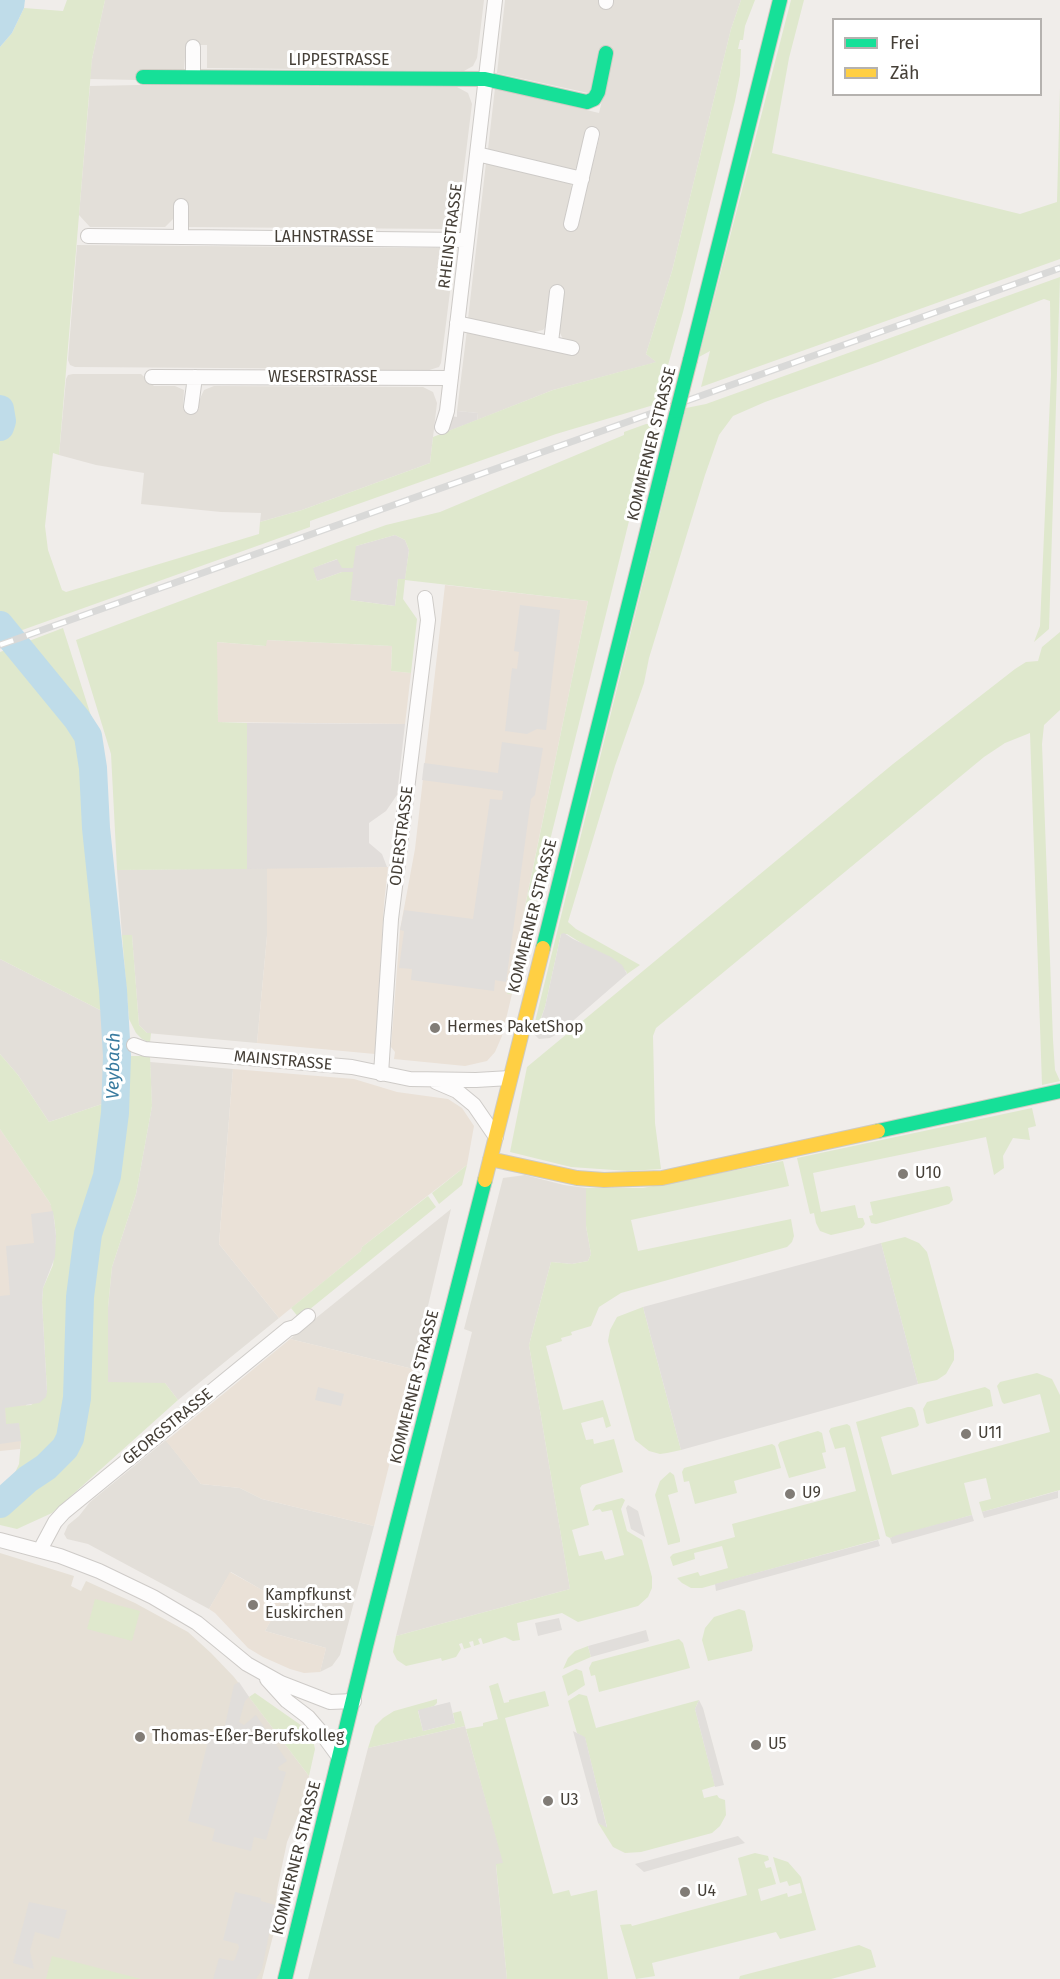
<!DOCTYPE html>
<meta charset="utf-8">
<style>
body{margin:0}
#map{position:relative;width:1060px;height:1979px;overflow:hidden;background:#f0edea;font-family:"Fira Sans",sans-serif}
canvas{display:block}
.legend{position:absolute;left:832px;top:18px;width:210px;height:78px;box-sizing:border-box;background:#fff;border:2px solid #b5b2af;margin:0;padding:8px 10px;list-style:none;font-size:18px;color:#453f37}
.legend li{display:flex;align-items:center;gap:12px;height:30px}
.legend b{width:30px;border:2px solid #b5b2af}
</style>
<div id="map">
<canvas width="1060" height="1979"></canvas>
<ul class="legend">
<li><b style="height:8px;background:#16e098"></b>Frei</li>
<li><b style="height:8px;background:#ffcf43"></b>Zäh</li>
</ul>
</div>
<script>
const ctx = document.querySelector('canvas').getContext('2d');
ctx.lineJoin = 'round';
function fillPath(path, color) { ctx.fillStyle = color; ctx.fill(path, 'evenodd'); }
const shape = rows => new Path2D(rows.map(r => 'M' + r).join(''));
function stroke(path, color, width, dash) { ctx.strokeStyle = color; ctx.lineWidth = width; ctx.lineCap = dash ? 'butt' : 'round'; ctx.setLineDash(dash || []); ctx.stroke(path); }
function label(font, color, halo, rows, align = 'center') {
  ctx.font = font + ' "Fira Sans",sans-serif'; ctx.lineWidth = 6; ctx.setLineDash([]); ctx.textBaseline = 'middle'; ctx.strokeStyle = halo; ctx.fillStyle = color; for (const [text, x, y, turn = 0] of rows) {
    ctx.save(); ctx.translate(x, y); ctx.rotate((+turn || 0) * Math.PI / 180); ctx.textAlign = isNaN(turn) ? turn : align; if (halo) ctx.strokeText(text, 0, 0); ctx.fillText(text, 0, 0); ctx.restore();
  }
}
const residential = shape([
 [105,0,484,0,477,58,473,66,464,71,207,68,207,45,186,45,184,70,138,80,90,79,92,59],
 [505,0,741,0,731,29,672,271,646,354,657,362,553,390,477,420,478,413,457,411,467,330,564,341,558,329,548,324,543,330,529,333,468,319,486,163,571,184,572,187,564,223,577,227,600,135,586,131,577,167,574,170,488,149,495,88,599,113,613,54,588,93,497,73],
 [138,85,457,87,468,93,472,104,458,217,445,229,187,227,175,217,165,227,90,227,79,215,90,86],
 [77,245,443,248,454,260,441,363,439,367,423,372,378,372,372,369,75,367,70,365,68,360],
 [73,374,141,374,154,386,175,386,184,390,183,409,199,409,199,401,204,390,214,386,423,387,433,392,437,403,430,463,302,510,260,522,261,513,221,512,141,504,144,473,96,465,59,455,66,379,68,375],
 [267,868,267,936,257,1043,147,1033,139,1025,132,936,122,935,117,870],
 [0,959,104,1012,107,1046,108,1102,49,1122,18,1075,0,1054],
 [150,1062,233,1069,219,1244,279,1318,178,1400,165,1383,108,1383,108,1307,112,1267,136,1194,152,1106],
 [525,1175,564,1185,586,1188,586,1226,591,1254,588,1261,572,1264,551,1262,529,1345,570,1589,396,1636,472,1332,464,1329,503,1178],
 [451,1209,413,1369,290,1339],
 [166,1440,201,1484,240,1488,262,1499,374,1526,340,1655,332,1666,320,1672,326,1648,265,1631,281,1601,231,1572,209,1609,88,1544,67,1539,64,1534,68,1525,79,1516,90,1502],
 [465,1726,504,1864,496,1865,507,1979,308,1979,368,1748]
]);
const commercial = shape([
 [445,585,588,601,507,993,512,994,502,1036,495,1052,487,1061,465,1066,394,1059,395,1052,391,1047,400,930,415,849],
 [266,640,392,646,391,671,411,673,405,724,218,722,216,642,265,646],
 [388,867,384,904,375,1054,257,1043,267,936,267,868],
 [233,1069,354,1079,397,1092,448,1099,462,1108,474,1126,467,1165,362,1247,361,1251,279,1318,219,1244],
 [0,1129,50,1203,53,1211,20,1449,0,1451],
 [290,1339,413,1369,374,1526,262,1499,240,1488,201,1484,166,1441],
 [230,1572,282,1601,265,1631,326,1648,320,1672,304,1673,290,1669,263,1657,248,1648,215,1613,209,1609]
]);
const industrial = shape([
 [457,411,478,413,477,420,449,431,451,416,457,417],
 [395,535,405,540,409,550,405,580,398,579,395,606,350,600,342,572,317,581,312,568,338,559,356,546],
 [247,723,405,724,397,795,386,811,369,823,369,843,382,854,387,867,247,869]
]);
const education = shape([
 [0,1553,74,1576,71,1586,81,1591,86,1581,97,1586,135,1603,188,1632,211,1653,234,1677,309,1776,302,1806,287,1842,277,1890,274,1932,262,1979,0,1979]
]);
const green = shape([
 [67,0,105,0,92,59,59,455,53,453,45,526,48,550,62,590,66,592,259,534,260,522,302,510,430,463,433,437,553,390,656,362,646,354,672,271,731,29,741,0,755,0,745,26,743,40,740,40,738,49,741,49,740,75,735,101,683,312,657,404,556,434,310,521,310,527,0,638,0,47,12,33,24,8,63,11],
 [791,0,804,0,789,58,772,153,1020,214,1057,202,1060,88,1060,259,701,387,710,351,699,357],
 [1060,277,1049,629,1034,642,1040,626,1041,603,1051,375,1050,301,1044,299,878,362,765,402,733,416,719,435,705,475,649,658,644,683,615,766,568,922,576,929,640,965,627,974,626,971,586,946,567,934,561,934,545,1007,537,1029,533,1030,686,408,706,404],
 [646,424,653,424,512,994,507,994,588,601,405,580,403,599,417,619,411,673,391,671,392,646,267,640,266,646,217,642,218,722,247,723,247,869,117,870,111,754,76,640,344,540,386,525,440,512,624,435,624,432],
 [395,535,405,540,409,550,405,579,398,579,395,606,350,600,353,572,342,572,317,581,313,568,337,559,342,568,353,568,356,546],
 [63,628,92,719,101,757,122,1045,107,1046,104,1012,0,959,0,652],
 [1060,632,1060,710,1044,725,1042,744,1053,1040,1055,1070,1060,1081,1042,1085,1030,733,1005,743,984,757,656,1028,653,1036,655,1123,661,1169,628,1171,571,1167,510,1152,527,1067,893,764,1015,669,1026,662,1038,661,1042,647],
 [122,935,132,935,139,1025,147,1033,151,1033,150,1043,142,1039,136,1033,129,1019],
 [0,1054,18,1075,49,1122,108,1102,107,1056,150,1056,152,1106,136,1194,112,1267,108,1307,108,1382,165,1383,178,1400,52,1513,17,1529,0,1525,0,1488,12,1479,19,1464,21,1441,19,1424,6,1424,5,1407,31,1405,47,1392,42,1302,43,1288,53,1265,56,1236,54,1218,50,1203,0,1129],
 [1032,1108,1036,1126,1028,1128,1030,1140,1013,1138,1003,1156,1004,1168,994,1175,986,1137,813,1173,821,1212,855,1205,858,1218,863,1218,865,1224,862,1228,831,1235,820,1231,816,1223,814,1213,810,1214,797,1158],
 [783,1161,789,1186,631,1220,638,1251,791,1219,794,1236,792,1242,787,1247,621,1293,599,1307,591,1326,571,1332,572,1335,561,1338,562,1341,546,1346,563,1410,603,1400,611,1426,606,1428,603,1417,581,1423,586,1440,593,1439,594,1444,614,1439,623,1472,582,1485,580,1488,589,1525,572,1530,579,1556,602,1551,605,1560,624,1555,612,1510,602,1512,600,1509,592,1511,596,1505,622,1498,625,1500,621,1509,627,1531,642,1540,652,1577,652,1588,648,1597,638,1606,578,1622,562,1613,517,1623,520,1640,513,1641,505,1637,483,1644,481,1638,478,1639,480,1644,474,1646,473,1641,469,1642,471,1647,464,1649,462,1643,459,1644,461,1649,456,1657,442,1661,441,1658,406,1666,397,1660,393,1652,396,1636,570,1589,529,1345,551,1262,572,1264,588,1261,591,1254,586,1226,586,1188,643,1188],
 [467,1165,462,1185,439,1204,432,1193],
 [947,1186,950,1187,953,1200,949,1204,876,1224,871,1223,869,1216,873,1215,870,1202],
 [428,1196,436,1207,299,1318,291,1308,361,1251,362,1247],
 [905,1237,919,1243,927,1252,954,1351,954,1360,946,1374,937,1380,918,1384,881,1243],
 [643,1307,681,1450,667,1453,660,1454,649,1451,635,1440,608,1341,610,1330,617,1317],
 [1037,1373,1052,1379,1060,1395,1060,1490,982,1512,979,1502,991,1499,986,1478,964,1483,972,1515,890,1538,886,1536,856,1422,908,1407,912,1407,915,1410,919,1425,917,1427,881,1437,892,1475,1050,1432,1040,1394,1004,1404,1002,1402,997,1386,1000,1382],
 [985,1387,990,1390,993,1406,928,1424,926,1423,923,1409,927,1402],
 [847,1424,850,1426,880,1539,702,1588,691,1588,682,1583,677,1578,698,1572,700,1576,728,1568,722,1546,694,1553,695,1559,673,1566,670,1557,673,1554,735,1537,732,1524,856,1491,845,1447,835,1449,829,1431,831,1428],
 [818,1431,822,1433,826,1452,822,1453,826,1468,789,1478,778,1445,780,1442],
 [772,1444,775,1446,781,1468,734,1481,737,1493,695,1504,689,1481,684,1482,682,1472,684,1468],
 [670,1472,674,1475,678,1492,668,1495,680,1539,680,1542,668,1545,655,1495,660,1481],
 [95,1599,140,1611,132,1641,87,1629],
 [739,1609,745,1611,753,1646,752,1651,708,1661,702,1640,705,1628,714,1617],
 [679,1639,683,1643,690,1668,599,1692,595,1675,591,1676,589,1668,592,1662],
 [588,1646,591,1657,563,1669,568,1658,575,1651],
 [576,1669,582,1671,585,1685,568,1696,562,1676],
 [498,1683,504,1703,509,1702,509,1700,545,1691,549,1706,505,1718,553,1894,569,1890,571,1896,597,1890,608,1979,507,1979,496,1864,503,1863,466,1729,483,1726,483,1723,498,1719,489,1686],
 [255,1693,305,1728,313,1740,315,1749,309,1776,249,1697],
 [579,1694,587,1696,596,1728,699,1700,695,1709,715,1786,702,1790,704,1798,717,1795,719,1798,725,1800,726,1815,720,1826,712,1833,641,1852,625,1853,613,1847,598,1823,607,1827,585,1738,577,1733,568,1701],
 [437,1699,437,1703,434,1706,418,1711,423,1731,455,1723,453,1713,461,1711,465,1726,368,1748,375,1726,383,1718,394,1711],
 [755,1853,768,1856,769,1860,764,1862,766,1868,771,1867,776,1884,758,1889,761,1901,787,1893,788,1897,802,1893,800,1883,789,1886,787,1881,780,1883,773,1857,788,1862,801,1877,816,1930,780,1939,776,1932,652,1963,655,1976,636,1979,620,1925,631,1924,632,1926,747,1895,738,1858],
 [859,1945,871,1950,876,1967,831,1979,739,1979,740,1976],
 [52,1956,141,1979,46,1979]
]);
const parking = shape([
 [520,605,560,610,546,730,537,729,527,734,505,731,512,668,517,669,519,652,514,651],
 [502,742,543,748,535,795,531,799,506,982,495,980,494,991,411,980,412,969,399,968,404,931,400,930,404,910,473,919,490,799,502,800,503,791,422,780,424,763,498,773],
 [564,933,573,939,611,957,622,965,627,974,559,1033,550,1038,539,1039,533,1033,540,1022,545,1007,561,934],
 [53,1211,56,1236,55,1257,43,1288,42,1302,47,1392,46,1397,39,1403,5,1408,6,1424,19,1423,21,1441,0,1444,0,1296,10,1295,6,1246,34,1243,31,1214],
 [881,1243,918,1384,681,1450,643,1307],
 [318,1387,344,1394,341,1406,315,1400],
 [1058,1491,1058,1498,984,1518,982,1512],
 [628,1505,638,1511,645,1537,631,1529,626,1508],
 [972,1515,974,1521,892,1544,890,1538,897,1535],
 [878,1540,880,1546,716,1591,715,1584],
 [559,1618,562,1630,538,1636,535,1623],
 [646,1630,649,1641,591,1657,588,1646],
 [239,1682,249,1697,245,1701,239,1722,244,1725,256,1715,287,1761,278,1767,279,1770,286,1772,266,1840,254,1837,251,1851,212,1841,215,1829,188,1821,209,1737,221,1743,234,1685],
 [699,1700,703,1708,724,1785,715,1787,695,1709],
 [450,1702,455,1723,423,1731,418,1710],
 [573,1731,585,1737,607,1828,598,1823],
 [738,1836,745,1843,644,1872,635,1864],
 [235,1892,261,1898,261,1901,275,1905,262,1969,256,1979,213,1979,219,1958,233,1961,235,1959,239,1947,238,1944,223,1940],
 [29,1902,67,1910,59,1939,35,1932,30,1951,34,1969,13,1963]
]);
const water = shape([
 [0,0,25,0,24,8,12,33,0,47]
]);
const river = shape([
 [0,409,2,421,0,427],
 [0,625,77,719,88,736,93,768,96,828,113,990,117,1056,115,1113,107,1176,88,1234,80,1297,77,1398,70,1438,65,1448,46,1467,28,1479,0,1504]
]);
const street = shape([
 [606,2,606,0],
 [193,47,193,77],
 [477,154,582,179],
 [571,224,592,134],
 [88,236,467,240],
 [181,237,181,206],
 [457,323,572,348],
 [551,342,557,292],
 [152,377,451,378],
 [191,407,195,377],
 [442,427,447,411,495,0],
 [134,1045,145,1049,352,1067,410,1079,476,1080,510,1078],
 [381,1074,391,919,428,620,425,598],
 [436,1082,457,1091,474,1105,496,1137],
 [0,1540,60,1556,99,1571,153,1597,197,1623,247,1664,281,1683,330,1702,354,1701],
 [40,1550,55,1522,64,1512,288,1329,295,1327,308,1316],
 [267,1679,287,1701,308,1717,320,1731,339,1757]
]);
const fast = shape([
 [143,77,485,79,587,102,594,99,598,92,606,53],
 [690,360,780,0],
 [543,948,677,411],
 [878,1131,1060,1091],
 [285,1979,366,1646,485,1180]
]);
const slow = shape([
 [490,1159,577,1178,604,1180,662,1178,878,1131],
 [485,1180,543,948]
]);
const rail = shape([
 [0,645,1060,268]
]);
const fastBridge = shape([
 [677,411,690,360]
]);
const markers = [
 [435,1028,6,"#817c76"],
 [903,1174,6,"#817c76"],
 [966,1434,6,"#817c76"],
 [790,1494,6,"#817c76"],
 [253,1605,6,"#817c76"],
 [140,1737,6,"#817c76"],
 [756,1745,6,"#817c76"],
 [548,1801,6,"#817c76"],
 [685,1892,6,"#817c76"]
];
const streetNames = [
 ["LIPPESTRASSE",339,61],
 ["RHEINSTRASSE",451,236,-83],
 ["LAHNSTRASSE",324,238],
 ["WESERSTRASSE",323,378],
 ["KOMMERNER STRASSE",652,444,-76],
 ["ODERSTRASSE",402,836,-83],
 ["KOMMERNER STRASSE",533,916,-76],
 ["MAINSTRASSE",283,1061,5],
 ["KOMMERNER STRASSE",415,1387,-76],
 ["GEORGSTRASSE",168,1427,-39],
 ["KOMMERNER STRASSE",297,1858,-76]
];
const poiNames = [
 ["Hermes PaketShop",447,1028],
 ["U10",915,1174],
 ["U11",978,1434],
 ["U9",802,1494],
 ["Kampfkunst",265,1596],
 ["Euskirchen",265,1614],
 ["Thomas-Eßer-Berufskolleg",152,1737],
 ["U5",768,1745],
 ["U3",560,1801],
 ["U4",697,1892]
];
const waterNames = [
 ["Veybach",114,1066,-89]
];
fillPath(residential, '#e3dfd9');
fillPath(commercial, '#eae1d7');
fillPath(industrial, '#e1ddda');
fillPath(education, '#e6e0d6');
fillPath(green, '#dfe8cd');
fillPath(parking, '#e1dedb');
fillPath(water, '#bfdce9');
stroke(river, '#bfdce9', 28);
stroke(street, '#cecbc8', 16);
stroke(fast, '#cecac2', 16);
stroke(slow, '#cecac2', 16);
stroke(street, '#fdfcfc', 14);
stroke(fast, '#16e098', 14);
stroke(slow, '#ffcf43', 14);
stroke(rail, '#d9d9d8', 7);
stroke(rail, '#fff', 4.5, [14]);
stroke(fastBridge, '#d0c8ba', 16, []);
stroke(fastBridge, '#16e098', 14);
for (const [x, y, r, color] of markers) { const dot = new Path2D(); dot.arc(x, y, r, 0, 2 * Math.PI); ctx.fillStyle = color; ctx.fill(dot); stroke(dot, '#fff', 2); }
label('16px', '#453f37', '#fff', streetNames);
label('16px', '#453f37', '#fff', poiNames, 'left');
label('italic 18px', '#397b9f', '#fff', waterNames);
</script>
